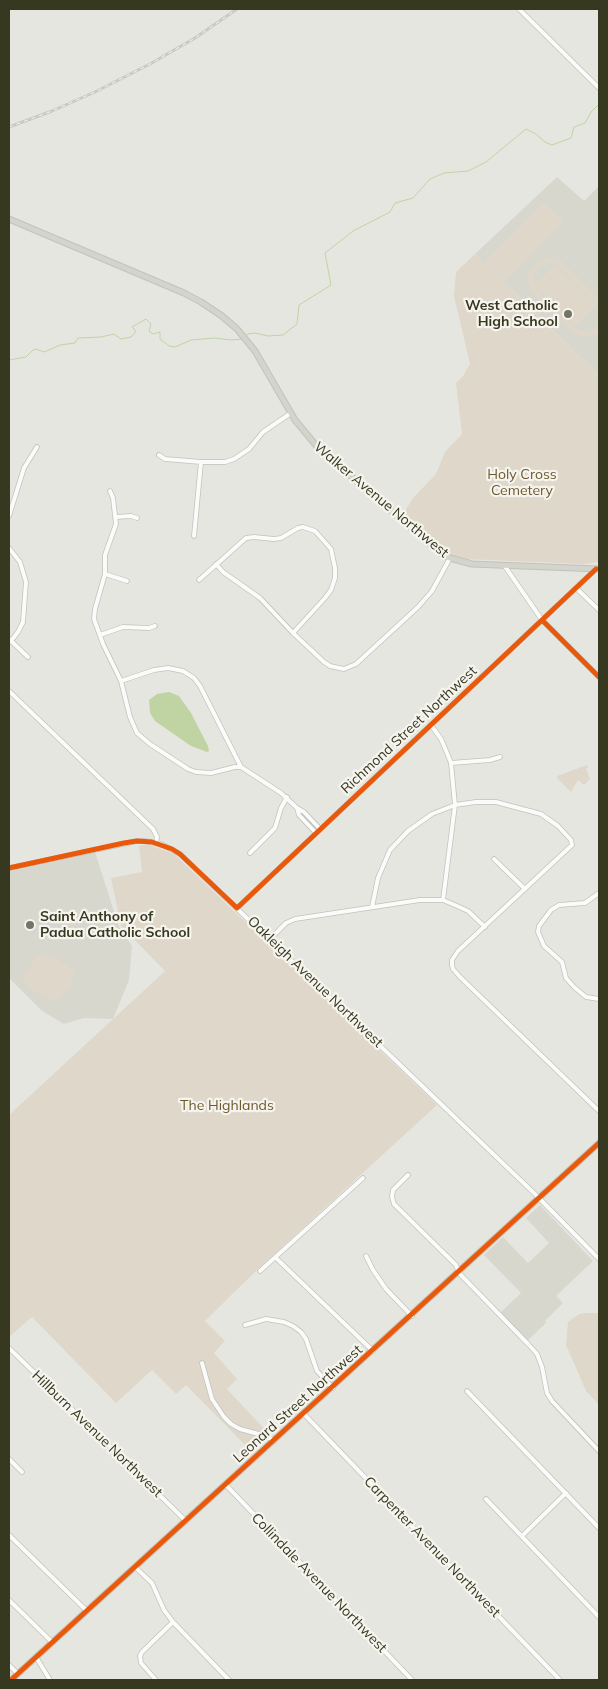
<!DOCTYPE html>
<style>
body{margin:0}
#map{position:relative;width:608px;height:1689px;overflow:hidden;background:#e6e6e1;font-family:Mulish,sans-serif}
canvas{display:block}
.frame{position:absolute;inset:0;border:10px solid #373820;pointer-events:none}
</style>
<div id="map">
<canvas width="608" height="1689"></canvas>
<div class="frame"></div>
</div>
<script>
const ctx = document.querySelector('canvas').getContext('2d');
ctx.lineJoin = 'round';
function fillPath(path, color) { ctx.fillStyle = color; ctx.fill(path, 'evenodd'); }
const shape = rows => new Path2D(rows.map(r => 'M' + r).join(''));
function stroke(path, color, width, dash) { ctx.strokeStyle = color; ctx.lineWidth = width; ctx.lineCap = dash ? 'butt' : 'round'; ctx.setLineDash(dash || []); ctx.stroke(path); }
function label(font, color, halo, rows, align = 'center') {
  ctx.font = font + ' Mulish,sans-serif'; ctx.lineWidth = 4.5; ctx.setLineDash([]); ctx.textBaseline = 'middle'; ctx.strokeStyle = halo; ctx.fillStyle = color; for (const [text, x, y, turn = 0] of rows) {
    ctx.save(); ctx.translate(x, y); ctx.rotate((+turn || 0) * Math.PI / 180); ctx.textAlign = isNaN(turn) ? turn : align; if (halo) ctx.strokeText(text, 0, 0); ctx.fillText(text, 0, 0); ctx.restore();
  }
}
const built = shape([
 [557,177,584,201,599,186,599,375,475,254],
 [94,849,119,927,132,946,129,980,113,1019,84,1018,64,1024,42,1011,9,978,9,868],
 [540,1205,593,1261,556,1296,563,1303,545,1321,546,1323,527,1341,500,1313,521,1293,484,1255,503,1237,528,1263,549,1243,526,1218]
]);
const green = shape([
 [544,202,564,221,505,281,485,262],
 [475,254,599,375,599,562,584,564,464,559,454,557,427,539,402,516,413,498,436,474,445,452,462,434,456,383,463,376,470,364,454,296,456,272],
 [546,258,558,259,562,262,599,299,599,306,558,265,550,263,540,265,535,272,533,280,538,291,578,330,588,332,599,325,599,333,588,337,583,337,573,333,532,292,528,282,528,273,537,262],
 [555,265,597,306,575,326,535,285],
 [587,765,588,768,586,768,590,779,584,785,578,780,571,792,557,778,557,776],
 [147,844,174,854,437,1105,258,1269,205,1321,225,1341,214,1353,237,1379,227,1389,270,1435,252,1452,186,1385,176,1394,152,1370,116,1403,32,1317,9,1337,9,1115,165,971,121,926,111,878,142,872,139,846],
 [62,909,77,912,74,926,58,922],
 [37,955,53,956,75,972,70,989,55,1001,33,990,22,981],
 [585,1313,599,1313,599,1405,586,1391,566,1345,568,1322,579,1314]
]);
const water = shape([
 [169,692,179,696,191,713,208,746,209,751,207,752,191,746,155,721,150,713,149,700,157,694]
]);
const stream = shape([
 [245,336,248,334,255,333,268,336,283,335,297,324,299,305,331,285,325,253,353,231,390,212,395,203,413,198,430,179,444,173,468,171,486,162,526,129,536,134,545,142,552,145,571,138,574,127,585,123,591,112,599,104],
 [9,360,26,357,33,350,36,349,44,352,60,345,75,343,78,338,101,337,114,334,121,339,131,337,135,333,135,330,132,327,146,319,151,324,149,331,153,334,160,332,160,339,169,346,175,347,191,340,214,338,231,340,242,339]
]);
const minor = shape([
 [519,9,599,88],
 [159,455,165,459,201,462,225,462,234,459,249,449,263,432,291,413],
 [110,491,113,498,116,524,105,555,105,574,95,609,94,619,103,644,121,681,130,717,137,733,150,744,188,769,196,772,211,773,235,767,241,767,281,793,297,808,304,812,320,829],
 [9,516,24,468,37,447],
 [116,517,131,516,137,518],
 [194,536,201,462],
 [9,548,20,562,26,582,23,622,18,632,11,641],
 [216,564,223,572,260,598,293,633,324,662,330,666,344,669,356,664,418,607,432,591,450,558],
 [504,565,542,620,599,677],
 [105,574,127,581],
 [199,580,246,538,254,537,274,539,281,538,298,528,303,527,315,531,331,549,335,568,335,578,331,590,325,598,293,633],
 [576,588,599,610],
 [100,635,123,627,149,628,155,626],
 [9,639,28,657],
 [121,681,154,670,168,668,183,671,194,678,200,686,241,767],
 [9,691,153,829,157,837,156,843],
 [431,725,441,739,447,753,451,763,455,805,443,900],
 [451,763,490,760,500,757],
 [297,808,299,815,316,833],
 [250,853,275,828,281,808,287,797],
 [494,859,525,889],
 [9,868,137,841,145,841,161,844,180,854,535,1194,599,1259],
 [599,893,585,903,559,905,551,910,539,926,538,932,544,946,562,962,566,978,574,987,586,997,599,999],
 [372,907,378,878,390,850,408,831,432,814,455,805,476,802,496,802,541,814,558,826,571,840,572,845,458,951,452,960,452,965,453,969,460,977,599,1111],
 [237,908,596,569],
 [270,939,286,923,295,919,420,900,443,900,457,906,468,911,485,927],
 [408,1175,393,1190,392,1197,394,1204,456,1265,459,1273,529,1345,537,1354,542,1367,547,1393,552,1401,599,1451],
 [366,1256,373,1270,386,1289,412,1316],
 [276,1258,373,1351],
 [260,1271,363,1178],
 [245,1325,266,1319,284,1322,293,1326,301,1332,306,1339,317,1371,333,1388],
 [9,1348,186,1521],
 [202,1363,212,1399,224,1417,231,1424,240,1429,266,1436,274,1441],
 [467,1391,599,1528],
 [304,1414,560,1680],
 [9,1459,22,1472],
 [226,1485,412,1680],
 [486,1499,599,1617],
 [9,1535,87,1611],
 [522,1536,566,1493],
 [135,1567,152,1583,164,1610,173,1622,229,1680],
 [9,1600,52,1642],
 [36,1657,50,1680],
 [9,1665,18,1674],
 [156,1680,141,1663,140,1656,142,1652,173,1622]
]);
const major = shape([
 [9,219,184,293,201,302,222,316,237,329,255,351,295,420,319,449,443,555,450,558,472,564,599,569],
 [11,1680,599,1143]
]);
const rail = shape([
 [9,127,52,111,95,92,150,64,195,38,237,9]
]);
const cycleway = shape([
 [542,620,599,677],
 [9,868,124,843,137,841,152,842,172,849,180,854,237,908,596,569],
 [11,1680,599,1143]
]);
const markers = [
 [568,314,5,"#747564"],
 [30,925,5,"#747564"]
];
const poiNames = [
 ["West Catholic",558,306],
 ["High School",558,322],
 ["Saint Anthony of",40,917,"left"],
 ["Padua Catholic School",40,933,"left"]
];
const parkNames = [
 ["Holy Cross",522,475],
 ["Cemetery",522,491],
 ["The Highlands",227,1106]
];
const streetNames = [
 ["Walker Avenue Northwest",381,500,40],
 ["Richmond Street Northwest",409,730,-43],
 ["Oakleigh Avenue Northwest",315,982,44],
 ["Leonard Street Northwest",298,1404,-42],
 ["Hillburn Avenue Northwest",97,1434,44],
 ["Carpenter Avenue Northwest",432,1547,46],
 ["Collindale Avenue Northwest",319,1583,46]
];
fillPath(built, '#d8d7ce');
fillPath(green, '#dfd7ca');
fillPath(water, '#bfd4a2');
stroke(stream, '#bfd4a2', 1);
stroke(minor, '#c2c2bd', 5.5);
stroke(major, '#c3c3bb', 7);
stroke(minor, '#fbfbfa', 4);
stroke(major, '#d3d4cc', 5);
stroke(rail, '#c9c9c5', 3);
stroke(rail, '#f6f4ee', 1, [4]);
stroke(cycleway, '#e8590c', 5);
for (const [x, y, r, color] of markers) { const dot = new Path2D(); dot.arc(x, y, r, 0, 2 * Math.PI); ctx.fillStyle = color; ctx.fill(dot); stroke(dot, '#f6f4ee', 2); }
label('bold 14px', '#373820', '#f6f4ee', poiNames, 'right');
label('14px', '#6d582c', '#f6f4ee', parkNames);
label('14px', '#373820', '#f6f4ee', streetNames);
</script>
